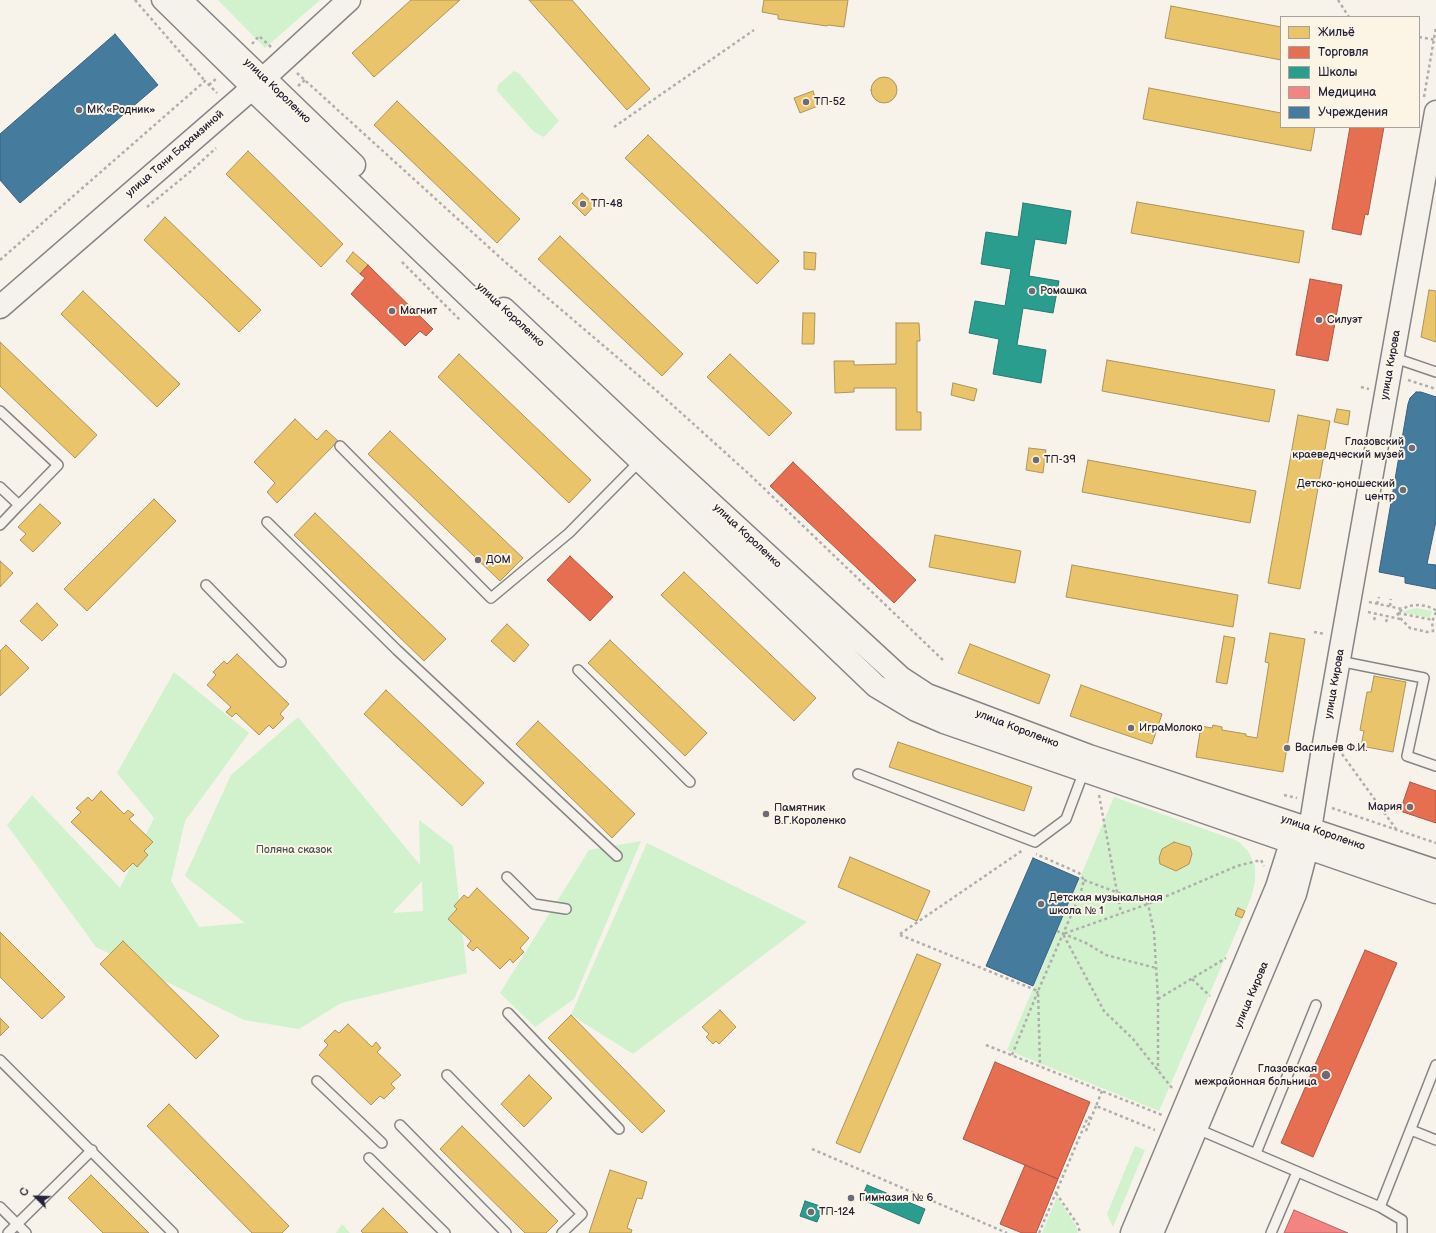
<!DOCTYPE html>
<meta charset="utf-8">
<style>
body{margin:0}
#map{position:relative;width:1436px;height:1233px;overflow:hidden;background:#f7f3ea;font-family:"Balsamiq Sans",sans-serif}
canvas{display:block}
.legend{position:absolute;left:1280px;top:16px;width:140px;height:112px;box-sizing:border-box;background:#fcf5e5;border:1px solid #a5a1a1;margin:0;padding:5px 7px;list-style:none;font-size:12px;color:#22223b}
.legend li{display:flex;align-items:center;gap:8px;height:20px}
.legend b{width:20px;border:1px solid #a5a1a1}
.north{position:absolute;left:16px;top:1177px;width:40px;height:40px;-webkit-text-stroke:3px #fcf5e5;paint-order:stroke;rotate:293deg;font-size:11px;font-weight:700;line-height:16px;text-align:center;color:#22223b}
.north::after{content:'';display:block;margin:auto;width:14px;height:18px;background:#22223b;clip-path:polygon(50% 0,100% 100%,50% 72%,0 100%)}
</style>
<div id="map">
<canvas width="1436" height="1233"></canvas>
<ul class="legend">
<li><b style="height:11px;background:#e9c46a"></b>Жильё</li>
<li><b style="height:11px;background:#e76f51"></b>Торговля</li>
<li><b style="height:11px;background:#2a9d8f"></b>Школы</li>
<li><b style="height:11px;background:#f28482"></b>Медицина</li>
<li><b style="height:11px;background:#457b9d"></b>Учреждения</li>
</ul>
<div class="north">С</div>
</div>
<script>
const ctx = document.querySelector('canvas').getContext('2d');
ctx.lineJoin = 'round';
function fillPath(path, color) { ctx.fillStyle = color; ctx.fill(path, 'evenodd'); }
const shape = rows => new Path2D(rows.map(r => 'M' + r).join(''));
function stroke(path, color, width, dash) { ctx.strokeStyle = color; ctx.lineWidth = width; ctx.lineCap = dash ? 'butt' : 'round'; ctx.setLineDash(dash || []); ctx.stroke(path); }
function label(font, color, halo, rows, align = 'center') {
  ctx.font = font + ' "Balsamiq Sans",sans-serif'; ctx.lineWidth = 4; ctx.setLineDash([]); ctx.textBaseline = 'middle'; ctx.strokeStyle = halo; ctx.fillStyle = color; for (const [text, x, y, turn = 0] of rows) {
    ctx.save(); ctx.translate(x, y); ctx.rotate((+turn || 0) * Math.PI / 180); ctx.textAlign = isNaN(turn) ? turn : align; if (halo) ctx.strokeText(text, 0, 0); ctx.fillText(text, 0, 0); ctx.restore();
  }
}
const green = shape([
 [218,0,320,0,265,48],
 [514,71,519,73,559,121,544,137,534,132,497,91,498,85],
 [1416,608,1432,611,1430,618,1401,612],
 [174,672,249,733,185,821,171,881,199,927,245,923,185,876,231,775,298,717,420,865,419,820,453,846,467,973,341,1003,299,1029,244,1020,96,947,7,825,32,795,120,888,154,818,117,773],
 [422,881,423,911,393,913,393,912],
 [1114,797,1238,841,1248,851,1255,866,1255,882,1251,898,1159,1111,1007,1050],
 [641,841,574,999,535,1027,500,993,589,850],
 [647,843,807,922,633,1054,571,1015],
 [1135,1146,1145,1150,1113,1227,1107,1214],
 [1057,1197,1076,1226,1078,1233,1042,1233],
 [342,1224,350,1233,336,1233]
]);
const homes = shape([
 [411,0,460,0,374,77,352,53,411,0],
 [529,0,572,0,650,89,627,110,529,0],
 [764,0,848,0,844,27,828,25,827,26,778,19,778,15,762,12,764,0],
 [1171,6,1281,27,1281,60,1165,38,1171,6],
 '871 90a13 13 0 1 1 26 0a13 13 0 1 1-26 0Z',
 [1149,88,1281,113,1281,127,1315,127,1311,151,1143,119,1149,88],
 [813,91,818,106,800,113,794,98,813,91],
 [397,101,520,219,497,243,374,125,397,101],
 [648,135,779,261,757,284,625,158,648,135],
 [248,151,343,244,321,267,226,174,248,151],
 [582,193,595,205,585,216,572,203,582,193],
 [1137,202,1304,231,1299,263,1131,233,1137,202],
 [165,217,261,310,239,332,144,240,165,217],
 [560,236,683,354,662,376,538,259,560,236],
 [353,252,368,265,360,274,346,261,353,252],
 [804,252,816,253,815,270,804,269,804,252],
 [1429,290,1436,291,1436,342,1421,337,1429,290],
 [83,291,180,384,157,407,61,314,83,291],
 [803,313,815,313,814,344,802,344,803,313],
 [896,323,919,323,920,341,917,341,917,412,921,412,921,430,896,430,896,388,854,388,854,392,835,393,834,361,854,361,854,365,896,364,896,323],
 [0,342,97,435,75,458,0,386,0,342],
 [459,354,591,480,569,503,438,377,459,354],
 [730,354,792,413,769,436,707,377,730,354],
 [1107,360,1275,390,1269,422,1102,391,1107,360],
 [953,383,977,389,974,401,951,395,953,383],
 [1337,409,1350,411,1348,425,1334,422,1337,409],
 [1298,415,1330,421,1300,589,1268,583,1298,415],
 [295,419,317,440,326,430,338,441,277,503,267,492,275,483,254,462,295,419],
 [390,431,523,558,500,581,368,454,390,431],
 [1029,448,1046,450,1043,473,1026,470,1029,448],
 [1088,460,1256,491,1250,523,1082,492,1088,460],
 [154,499,176,521,87,611,64,589,154,499],
 [40,504,61,523,33,552,20,540,26,534,18,527,40,504],
 [315,513,446,639,424,661,294,535,315,513],
 [935,535,1021,551,1015,583,929,567,935,535],
 [0,561,13,573,0,587,0,561],
 [1072,565,1238,595,1233,627,1066,597,1072,565],
 [684,572,816,698,794,721,661,595,684,572],
 [37,603,58,625,42,641,20,621,37,603],
 [507,624,529,645,514,662,491,641,507,624],
 [1270,633,1305,639,1283,772,1196,757,1201,726,1212,728,1213,725,1222,727,1222,730,1246,734,1246,736,1257,738,1269,663,1265,662,1270,633],
 [1224,636,1235,638,1227,684,1216,682,1224,636],
 [610,640,707,733,685,756,588,663,610,640],
 [970,644,1050,675,1039,704,958,673,970,644],
 [6,645,29,668,0,696,0,651,6,645],
 [237,654,289,704,280,714,284,718,273,729,269,725,259,735,236,713,232,717,226,712,231,707,207,685,216,675,213,672,224,661,227,664,237,654],
 [1374,676,1406,682,1393,752,1361,746,1364,731,1360,730,1367,692,1371,692,1374,676],
 [1081,685,1162,714,1152,744,1070,716,1081,685],
 [386,690,484,783,462,806,364,714,386,690],
 [538,721,635,814,612,838,516,744,538,721],
 [898,742,1032,787,1024,811,889,767,898,742],
 [101,791,124,814,128,810,134,815,129,819,153,842,144,851,148,855,137,867,133,863,124,872,71,822,81,812,76,808,88,797,92,801,101,791],
 [1174,842,1190,847,1192,854,1189,864,1176,871,1160,864,1159,858,1162,849,1174,842],
 [850,857,930,891,917,921,838,887,850,857],
 [477,888,529,938,520,948,524,952,513,963,510,959,500,969,477,947,473,951,467,946,471,941,448,919,457,909,454,906,464,895,468,898,477,888],
 [1238,908,1245,911,1242,918,1235,915,1238,908],
 [0,932,65,997,42,1019,0,977,0,932],
 [123,941,219,1036,196,1059,100,964,123,941],
 [917,954,941,964,860,1153,836,1143,917,954],
 [720,1010,736,1027,719,1044,716,1041,713,1044,706,1037,709,1034,702,1027,720,1010],
 [571,1015,665,1111,642,1133,548,1038,571,1015],
 [0,1018,9,1027,0,1036,0,1018],
 [348,1024,372,1047,376,1042,381,1048,377,1052,401,1075,391,1084,395,1088,384,1099,380,1096,371,1105,319,1055,328,1045,324,1041,335,1030,339,1033,348,1024],
 [529,1075,552,1098,524,1127,501,1104,529,1075],
 [169,1104,289,1226,282,1233,252,1233,147,1126,169,1104],
 [462,1126,558,1221,546,1233,525,1233,440,1149,462,1126],
 [610,1170,647,1182,642,1199,637,1198,627,1228,632,1230,631,1233,589,1233,610,1170],
 [91,1175,149,1233,103,1233,68,1198,91,1175],
 [383,1208,408,1233,363,1233,361,1231,383,1208]
]);
const shops = shape([
 [1350,127,1384,127,1368,215,1365,214,1361,235,1332,229,1350,127],
 [368,265,433,329,426,336,420,331,405,346,351,294,365,278,360,274,368,265],
 [1310,279,1342,285,1328,361,1296,355,1310,279],
 [793,462,916,580,894,603,770,486,793,462],
 [570,556,613,597,590,621,547,580,570,556],
 [1410,782,1436,791,1436,823,1400,811,1410,782],
 [1365,950,1397,963,1313,1157,1281,1143,1365,950],
 [995,1062,1090,1102,1058,1179,963,1139,995,1062],
 [1025,1165,1058,1179,1036,1233,1022,1233,1000,1224,1025,1165]
]);
const schools = shape([
 [1023,203,1071,211,1066,244,1035,239,1029,276,1059,281,1053,313,1023,308,1017,345,1046,350,1041,383,993,374,999,339,969,333,975,301,1005,306,1011,269,981,264,986,232,1018,237,1023,203],
 [867,1185,925,1209,919,1224,861,1199,867,1185],
 [805,1201,823,1207,817,1222,800,1216,805,1201]
]);
const health = shape([
 [1294,1210,1348,1233,1284,1233,1294,1210]
]);
const public = shape([
 [115,34,158,85,20,203,0,180,0,134,115,34],
 [1416,392,1421,392,1436,397,1436,521,1427,564,1436,565,1436,589,1405,583,1405,577,1379,572,1408,404,1410,398,1416,392],
 [1033,858,1079,878,1033,986,986,966,1033,858]
]);
const path = shape([
 [135,0,205,81],
 [1338,0,1349,17],
 [1419,37,1436,40],
 [252,44,259,36,271,47],
 [297,73,504,261,658,392,749,474,945,662],
 [209,85,217,78],
 [298,86,305,80],
 [1424,97,1436,27],
 [614,127,754,30],
 [147,207,191,171,216,148],
 [0,260,205,81,217,93],
 [402,262,461,321],
 [1408,380,1436,389],
 [1361,387,1369,389],
 [1369,602,1402,609],
 [1377,604,1379,597],
 [1390,606,1391,599],
 [1436,610,1427,606,1418,605,1408,606,1397,613,1402,620,1410,628,1427,632,1433,631,1432,622,1436,612],
 [1368,612,1400,619],
 [1398,613,1433,620],
 [1374,620,1376,614],
 [1386,622,1388,616],
 [1314,632,1325,634],
 [1342,754,1396,829],
 [1099,795,1121,913],
 [1284,795,1297,798],
 [1332,808,1436,843],
 [1084,880,1148,904,1154,932,1158,999,1158,1070],
 [1057,931,1086,943,1106,955,1156,968],
 [900,934,1023,850],
 [900,935,1038,991,1080,895,1084,880,1079,873,1036,854],
 [1192,979,1210,996],
 [1158,999,1226,958],
 [986,1045,1162,1115],
 [1012,1055,1038,991,1040,1066],
 [1172,1088,1133,1039,1104,1011,1063,934,1148,904,1237,866,1261,860,1264,866],
 [1102,1091,1096,1106,1155,1130],
 [1086,1131,1096,1106],
 [812,1149,1007,1233],
 [1056,1193,1078,1225,1080,1233],
 [1039,1233,1088,1117,1091,1118]
]);
const lane = shape([
 [1392,357,1436,372],
 [0,411,58,465,19,505],
 [340,446,491,598,569,533,641,460],
 [0,487,19,505,0,525],
 [267,522,397,650,617,856],
 [206,585,281,662],
 [1339,661,1424,678,1407,756,1436,766],
 [578,670,690,782],
 [858,774,1035,842,1066,819,1084,771],
 [507,877,534,904,566,909],
 [508,1013,619,1129],
 [0,1060,173,1233],
 [447,1075,582,1214,562,1233],
 [317,1081,382,1143],
 [400,1125,506,1233],
 [1195,1128,1380,1207,1436,1065],
 [1411,1130,1436,1140],
 [1256,1153,1316,1005],
 [369,1158,445,1233],
 [0,1207,26,1233],
 [1380,1207,1402,1220,1402,1233],
 [8,1233,92,1150],
 [1271,1233,1297,1172]
]);
const street = shape([
 [161,0,252,89],
 [183,0,264,78]
]);
const secondary = shape([
 [264,78,354,165],
 [252,89,876,686,916,710,944,722,1436,892],
 [0,307,264,78,349,0],
 [504,309,652,449,901,678,927,695,1089,756,1436,871],
 [1132,1233,1277,887,1291,843],
 [1152,1233,1295,894,1307,848,1322,755,1436,112]
]);
const markers = [
 [806,102,4,"#6d6b78"],
 [79,110,4,"#6d6b78"],
 [583,204,4,"#6d6b78"],
 [1032,291,4,"#6d6b78"],
 [392,311,4,"#6d6b78"],
 [1319,320,4,"#6d6b78"],
 [1412,448,4,"#6d6b78"],
 [1036,460,4,"#6d6b78"],
 [1403,490,4,"#6d6b78"],
 [478,560,4,"#6d6b78"],
 [1131,728,4,"#6d6b78"],
 [1287,748,4,"#6d6b78"],
 [1410,807,4,"#6d6b78"],
 [766,814,4,"#6d6b78"],
 [1041,904,4,"#6d6b78"],
 [1326,1075,5,"#6d6b78"],
 [851,1198,4,"#6d6b78"],
 [811,1212,4,"#6d6b78"]
];
const streetNames = [
 ["улица Короленко",277,91,44],
 ["улица Тани Барамзиной",175,154,-41],
 ["улица Короленко",510,315,43],
 ["улица Кирова",1391,365,-80],
 ["улица Короленко",747,536,43],
 ["улица Кирова",1335,684,-80],
 ["улица Короленко",1017,729,21],
 ["улица Короленко",1323,833,19],
 ["улица Кирова",1252,995,-67]
];
const poiNames = [
 ["ТП-52",814,102],
 ["МК «Родник»",87,110],
 ["ТП-48",591,204],
 ["Ромашка",1040,291],
 ["Магнит",400,311],
 ["Силуэт",1327,320],
 ["Глазовский",1404,442,"right"],
 ["краеведческий музей",1404,455,"right"],
 ["ТП-39",1044,460],
 ["Детско-юношеский",1395,484,"right"],
 ["центр",1395,497,"right"],
 ["ДОМ",486,560],
 ["ИграМолоко",1139,728],
 ["Васильев Ф.И.",1295,748],
 ["Мария",1402,807,"right"],
 ["Памятник",774,808],
 ["В.Г.Короленко",774,821],
 ["Детская музыкальная",1049,898],
 ["школа № 1",1049,911],
 ["Глазовская",1317,1069,"right"],
 ["межрайонная больница",1317,1082,"right"],
 ["Гимназия № 6",859,1198],
 ["ТП-124",819,1212]
];
const parkNames = [
 ["Поляна сказок",294,850]
];
fillPath(green, '#d2f1cd');
fillPath(homes, '#e9c46a');
stroke(homes, '#ad935c', 1);
fillPath(shops, '#e76f51');
stroke(shops, '#ac584a', 1);
fillPath(schools, '#2a9d8f');
stroke(schools, '#287876', 1);
fillPath(health, '#f28482');
stroke(health, '#b4676d', 1);
fillPath(public, '#457b9d');
stroke(public, '#3a6080', 1);
stroke(lane, '#868485', 12);
stroke(street, '#868485', 21);
stroke(secondary, '#868485', 25);
stroke(path, '#b0aead', 2.5, [3, 3]);
stroke(lane, '#f5f2ec', 9);
stroke(street, '#f5f2ec', 18);
stroke(secondary, '#f5f2ec', 22);
for (const [x, y, r, color] of markers) { const dot = new Path2D(); dot.arc(x, y, r, 0, 2 * Math.PI); ctx.fillStyle = color; ctx.fill(dot); stroke(dot, '#fcf5e5', 1.5); }
label('11px', '#22223b', '#fcf5e5', streetNames);
label('11px', '#22223b', '#fcf5e5', poiNames, 'left');
label('11px', '#46555a', '#fcf5e5', parkNames);
</script>
